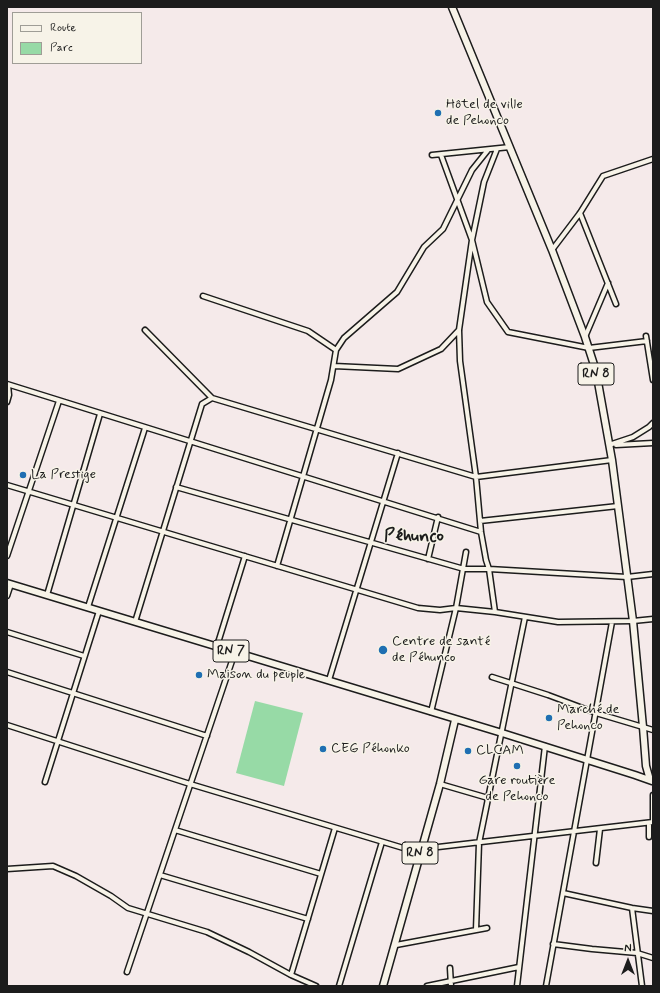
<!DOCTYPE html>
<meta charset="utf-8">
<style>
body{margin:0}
#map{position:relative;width:660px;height:993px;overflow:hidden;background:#f5eaea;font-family:Mynerve,sans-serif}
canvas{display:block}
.frame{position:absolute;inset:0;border:8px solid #1c1c1c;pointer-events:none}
.legend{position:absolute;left:12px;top:12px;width:130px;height:52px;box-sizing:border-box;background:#f7f3e8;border:1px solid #9f9d96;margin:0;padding:5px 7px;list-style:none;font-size:12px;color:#1c1c1c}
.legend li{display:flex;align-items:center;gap:8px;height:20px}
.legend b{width:20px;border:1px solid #9f9d96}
.north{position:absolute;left:608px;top:941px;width:40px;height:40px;-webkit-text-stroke:3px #f7f3e8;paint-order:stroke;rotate:0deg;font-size:11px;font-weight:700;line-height:16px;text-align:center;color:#1c1c1c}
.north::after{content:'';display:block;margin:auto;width:14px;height:18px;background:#1c1c1c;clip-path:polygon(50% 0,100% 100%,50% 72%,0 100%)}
</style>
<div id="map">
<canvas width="660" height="993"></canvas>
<div class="frame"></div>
<ul class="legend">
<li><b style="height:5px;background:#f7f3e8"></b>Route</li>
<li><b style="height:11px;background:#97daa6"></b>Parc</li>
</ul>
<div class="north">N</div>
</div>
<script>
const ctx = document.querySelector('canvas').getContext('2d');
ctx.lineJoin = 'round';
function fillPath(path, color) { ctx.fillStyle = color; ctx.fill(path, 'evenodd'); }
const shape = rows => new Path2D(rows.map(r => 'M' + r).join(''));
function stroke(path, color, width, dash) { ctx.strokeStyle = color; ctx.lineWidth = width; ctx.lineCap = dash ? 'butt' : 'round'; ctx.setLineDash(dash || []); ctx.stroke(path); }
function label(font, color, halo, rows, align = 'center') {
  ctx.font = font + ' Mynerve,sans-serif'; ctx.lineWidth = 3; ctx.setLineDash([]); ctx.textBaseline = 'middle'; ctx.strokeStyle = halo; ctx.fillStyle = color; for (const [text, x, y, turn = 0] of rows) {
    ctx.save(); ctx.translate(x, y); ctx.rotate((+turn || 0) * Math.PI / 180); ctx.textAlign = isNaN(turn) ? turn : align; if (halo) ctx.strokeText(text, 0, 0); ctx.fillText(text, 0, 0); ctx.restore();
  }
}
const green = shape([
 [255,701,303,713,284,786,236,773]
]);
const street = shape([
 [432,155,510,147],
 [441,155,472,240,487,302,508,332,589,348,647,341],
 [580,213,616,304],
 [552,250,580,213,603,176,653,159],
 [203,296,308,331,336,350],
 [145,330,212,398,476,477,612,460],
 [646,336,653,380],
 [585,337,608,283],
 [334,366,398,369,441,349,459,330],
 [7,384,481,532],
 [7,402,9,395,8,385],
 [609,445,633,437,649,427,653,423],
 [616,445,653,443],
 [7,485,418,608,440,610,456,608,495,612,558,622,633,621,653,619],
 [176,487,464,569,489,569,627,577,653,574],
 [480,521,618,506],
 [7,556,59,401],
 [428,559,438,517],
 [277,566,331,380,336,350,344,338,397,292,424,247,443,229,472,170,488,150],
 [47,595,100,414],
 [7,596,11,584],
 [88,607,145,428],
 [495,612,489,569,486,560,481,532,476,477,460,361,459,330,472,240,484,182,497,149],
 [135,622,202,404,212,398],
 [7,632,84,656],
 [217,646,245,556],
 [7,672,207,736],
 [492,677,548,695,596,713,653,730],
 [329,680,398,453],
 [431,712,456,608,466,552],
 [7,725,190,784,420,853],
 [45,782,99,611],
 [440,784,488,798],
 [653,795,653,820],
 [649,823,649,837],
 [175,830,321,874],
 [421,849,653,822],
 [596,863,600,829],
 [7,869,53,866,76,876,111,896,128,908,207,932,249,952,291,975,316,986],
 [160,875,308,919],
 [563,893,632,908,653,911],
 [632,908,642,986],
 [476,930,479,843,525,617],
 [553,944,592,949,637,953,653,958],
 [396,945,487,928],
 [450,968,451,986],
 [127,972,235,652],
 [291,975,335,828],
 [339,986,382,842],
 [427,986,519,967],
 [517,986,545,746],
 [546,986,612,622]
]);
const primary = shape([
 [452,7,552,250,585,337,596,371,612,460,633,621,643,727,646,766,650,780],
 [7,583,502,733,635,775,652,781],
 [383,986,440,784,455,720]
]);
const markers = [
 [438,113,4,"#1f6fb2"],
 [23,475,4,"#1f6fb2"],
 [383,650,5,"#1f6fb2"],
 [199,675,4,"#1f6fb2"],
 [549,718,4,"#1f6fb2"],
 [323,749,4,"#1f6fb2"],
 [468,751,4,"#1f6fb2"],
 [517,766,4,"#1f6fb2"]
];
const shields = [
 [596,374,36],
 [231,651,36],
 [420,853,36]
];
const shieldNames = [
 ["RN 8",596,374],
 ["RN 7",231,651],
 ["RN 8",420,853]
];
const poiNames = [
 ["Hôtel de ville",446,105],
 ["de Pehonco",446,121],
 ["La Prestige",31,475],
 ["Centre de santé",392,642],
 ["de Péhunco",392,658],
 ["Maison du peuple",207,675],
 ["Marché de",557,710],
 ["Pehonco",557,726],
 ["CEG Péhonko",331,749],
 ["CLCAM",476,751],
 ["Gare routière",517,781,"center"],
 ["de Pehonco",517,797,"center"]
];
const districtNames = [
 ["Péhunco",414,537]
];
fillPath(green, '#97daa6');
stroke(street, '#1c1c1c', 7);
stroke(primary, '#1c1c1c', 9);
stroke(street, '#f7f3e8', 4);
stroke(primary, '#f7f3e8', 6);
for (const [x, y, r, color] of markers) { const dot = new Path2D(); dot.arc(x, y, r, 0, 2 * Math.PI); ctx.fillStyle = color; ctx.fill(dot); stroke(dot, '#f7f3e8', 1.5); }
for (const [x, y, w] of shields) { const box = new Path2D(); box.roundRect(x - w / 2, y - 11, w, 22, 3); ctx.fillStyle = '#f7f3e8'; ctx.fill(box); stroke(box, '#1c1c1c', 1); }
label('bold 13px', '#1c1c1c', null, shieldNames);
label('14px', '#1c1c1c', '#f7f3e8', poiNames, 'left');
label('bold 18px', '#1c1c1c', '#f7f3e8', districtNames);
</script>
